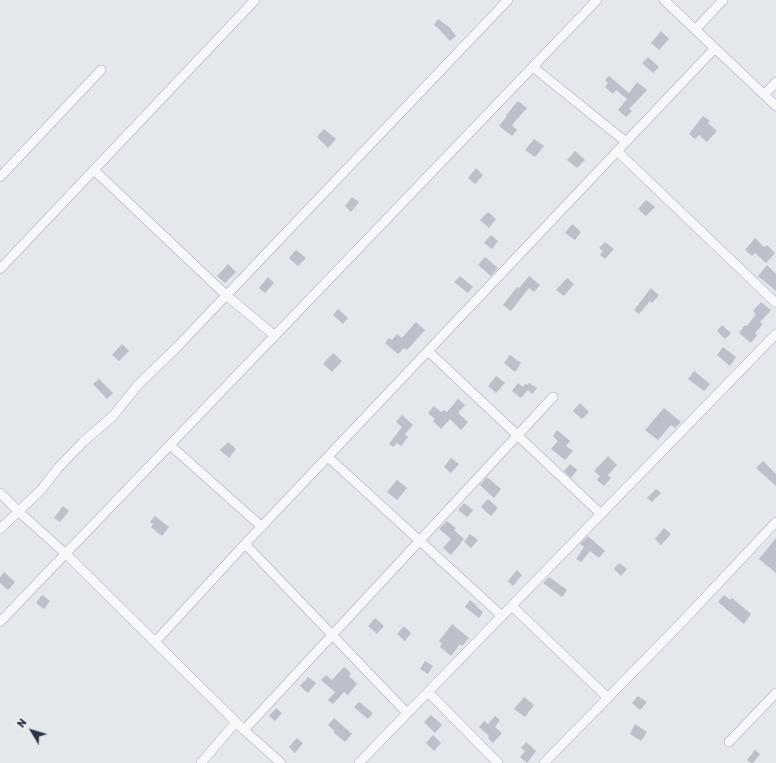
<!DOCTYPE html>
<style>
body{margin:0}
#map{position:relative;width:776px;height:763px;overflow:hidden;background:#e4e7ec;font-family:Rubik,sans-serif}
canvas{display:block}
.north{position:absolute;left:12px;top:711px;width:40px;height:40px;-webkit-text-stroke:3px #f4f6f9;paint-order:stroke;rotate:308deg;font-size:11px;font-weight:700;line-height:16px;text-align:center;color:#2b3445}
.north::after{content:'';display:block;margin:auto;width:14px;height:18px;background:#2b3445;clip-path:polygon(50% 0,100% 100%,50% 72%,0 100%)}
</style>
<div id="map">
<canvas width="776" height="763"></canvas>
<div class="north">N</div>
</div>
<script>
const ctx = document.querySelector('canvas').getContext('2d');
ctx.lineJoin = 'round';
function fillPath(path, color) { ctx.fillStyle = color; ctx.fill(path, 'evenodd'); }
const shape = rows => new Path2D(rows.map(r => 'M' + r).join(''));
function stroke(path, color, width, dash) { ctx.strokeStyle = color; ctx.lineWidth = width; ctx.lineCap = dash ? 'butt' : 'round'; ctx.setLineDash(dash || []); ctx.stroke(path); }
const building = shape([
 [438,19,450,28,456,36,450,41,438,28,434,25],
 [661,31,669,39,659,50,651,43],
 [648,57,659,67,653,73,642,63],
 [609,76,629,93,637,82,647,90,629,109,632,111,626,117,618,110,627,99,616,90,613,94,605,87,608,83,605,80],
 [518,101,527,108,512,125,517,130,512,136,499,126,507,116,506,115],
 [703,116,710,121,708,123,717,131,707,142,699,135,695,139,689,134],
 [324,129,336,139,328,148,317,137],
 [534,139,544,146,535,157,525,150],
 [575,151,585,160,577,168,567,160],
 [476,168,483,175,475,184,468,178],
 [352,197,359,202,351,212,345,206],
 [646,200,655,207,646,216,638,209],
 [488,212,496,219,489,228,480,220],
 [572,224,581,232,575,240,565,233],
 [491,235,498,241,492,249,484,243],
 [755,238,764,247,767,245,775,253,766,263,755,253,752,256,745,250],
 [605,242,614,249,605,259,600,255,603,251,599,248],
 [296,250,306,258,298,266,289,258],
 [485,257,498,268,491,276,478,265],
 [228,264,236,272,225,283,217,276],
 [767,265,776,274,776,291,758,276],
 [460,276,473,287,468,293,454,282],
 [529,276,540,285,534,292,529,288,511,311,503,305,517,287,519,288],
 [268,277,274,283,265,293,259,288],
 [567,278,574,284,564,296,556,290],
 [651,288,659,295,652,303,650,301,639,314,634,310],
 [761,302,771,310,760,322,763,324,755,333,757,335,751,343,739,333,745,325,747,326,756,314,753,311],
 [338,309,348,318,343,324,333,315],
 [416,322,425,330,407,350,404,348,398,354,385,343,389,338,392,340,397,334,402,338],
 [722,325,731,333,725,339,717,331],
 [122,344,129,351,119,361,112,355],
 [723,347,736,357,730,366,717,355],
 [333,353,342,361,332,372,323,364],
 [510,355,521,363,515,372,504,363],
 [694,371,710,384,704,391,688,379],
 [496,376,505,383,496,393,488,386],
 [99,379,113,393,107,399,93,384],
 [518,383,523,387,525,384,527,385,529,383,537,388,532,394,528,390,521,398,512,391],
 [458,399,465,405,458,413,468,422,461,430,450,419,441,429,433,421,435,419,428,413,434,406,441,412,444,410,447,412],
 [580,403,589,412,582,419,573,411],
 [664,408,681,422,675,428,671,425,658,440,645,430],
 [402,415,413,425,405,434,408,437,401,446,397,443,393,447,389,444,402,427,396,422],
 [557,430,570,441,566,446,573,451,565,460,551,449,558,441,553,436],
 [228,442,236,449,229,458,220,450],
 [608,456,617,465,608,475,611,478,604,486,597,480,600,476,594,471],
 [451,458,459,464,451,473,444,467],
 [763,461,776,474,776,486,756,468],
 [570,464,577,470,571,478,564,471],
 [487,477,501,489,494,498,480,485],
 [397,480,407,488,397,500,387,492],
 [656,489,661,493,652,502,647,498],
 [488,499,498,508,491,516,481,507],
 [464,503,473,510,467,517,458,510],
 [63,506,69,511,60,522,54,518],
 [155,516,169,527,162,536,151,527,153,524,150,522],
 [447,521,456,528,454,530,464,539,451,555,443,548,451,539,439,529],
 [664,528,671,534,661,545,655,539],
 [470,534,478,540,471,548,464,542],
 [588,536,605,551,599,558,590,551,581,562,576,559,584,547,580,544],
 [776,538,776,573,759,559],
 [619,563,627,569,621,576,614,569],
 [517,570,522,575,513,586,508,581],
 [4,572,15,582,8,590,0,583,0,577],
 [549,577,567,590,562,597,543,583],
 [42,595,50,601,44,609,36,603],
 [724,595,730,600,732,598,751,614,744,624,718,602],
 [470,600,475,604,475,605,483,612,479,618,465,607],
 [375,618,384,626,377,634,368,626],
 [452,624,469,638,462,646,460,644,451,656,440,647,442,643,439,641],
 [404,626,411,633,405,641,397,634],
 [425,661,433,666,428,674,420,669],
 [344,667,351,673,349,676,357,684,348,695,344,692,333,704,328,700,335,692,321,680,326,675,332,680],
 [308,677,316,683,308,693,300,686],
 [638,696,647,702,640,710,632,703],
 [524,697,534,705,525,717,514,709],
 [359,702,373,713,368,719,354,707],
 [276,708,282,713,275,721,269,716],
 [431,715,442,725,435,733,424,722],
 [495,716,500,720,495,727,502,733,493,743,488,738,489,736,479,727,484,721,488,724],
 [334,718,352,734,345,742,334,733,335,731,328,725],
 [635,724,647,732,641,741,630,734],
 [433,735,441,743,434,751,426,743],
 [297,738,303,743,295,753,289,747],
 [526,742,536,751,527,763,520,757,525,751,521,748],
 [755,750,760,754,753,763,751,763,747,760]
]);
const street = shape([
 [664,0,776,106],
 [695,30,723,0],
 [533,67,626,142],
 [764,95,776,82],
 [617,151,776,303],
 [94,170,226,295,275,336],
 [0,177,101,70],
 [0,269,255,0],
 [428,351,601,514],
 [170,445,262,527],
 [328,457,502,616],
 [0,493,18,511,66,554,244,730,281,763],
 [0,529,41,490,58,468,83,442,113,416,137,386,177,347,508,0],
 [512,606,608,698],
 [0,622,597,0],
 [155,642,245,544],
 [428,692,498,763],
 [407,713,245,544,715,48],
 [244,730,553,397],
 [729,742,776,693],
 [201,763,236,722],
 [359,763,776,334],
 [544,763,682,622,776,522]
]);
fillPath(building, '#bbc0ca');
stroke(street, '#a9aeb7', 10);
stroke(street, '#f7f8fa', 9);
</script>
